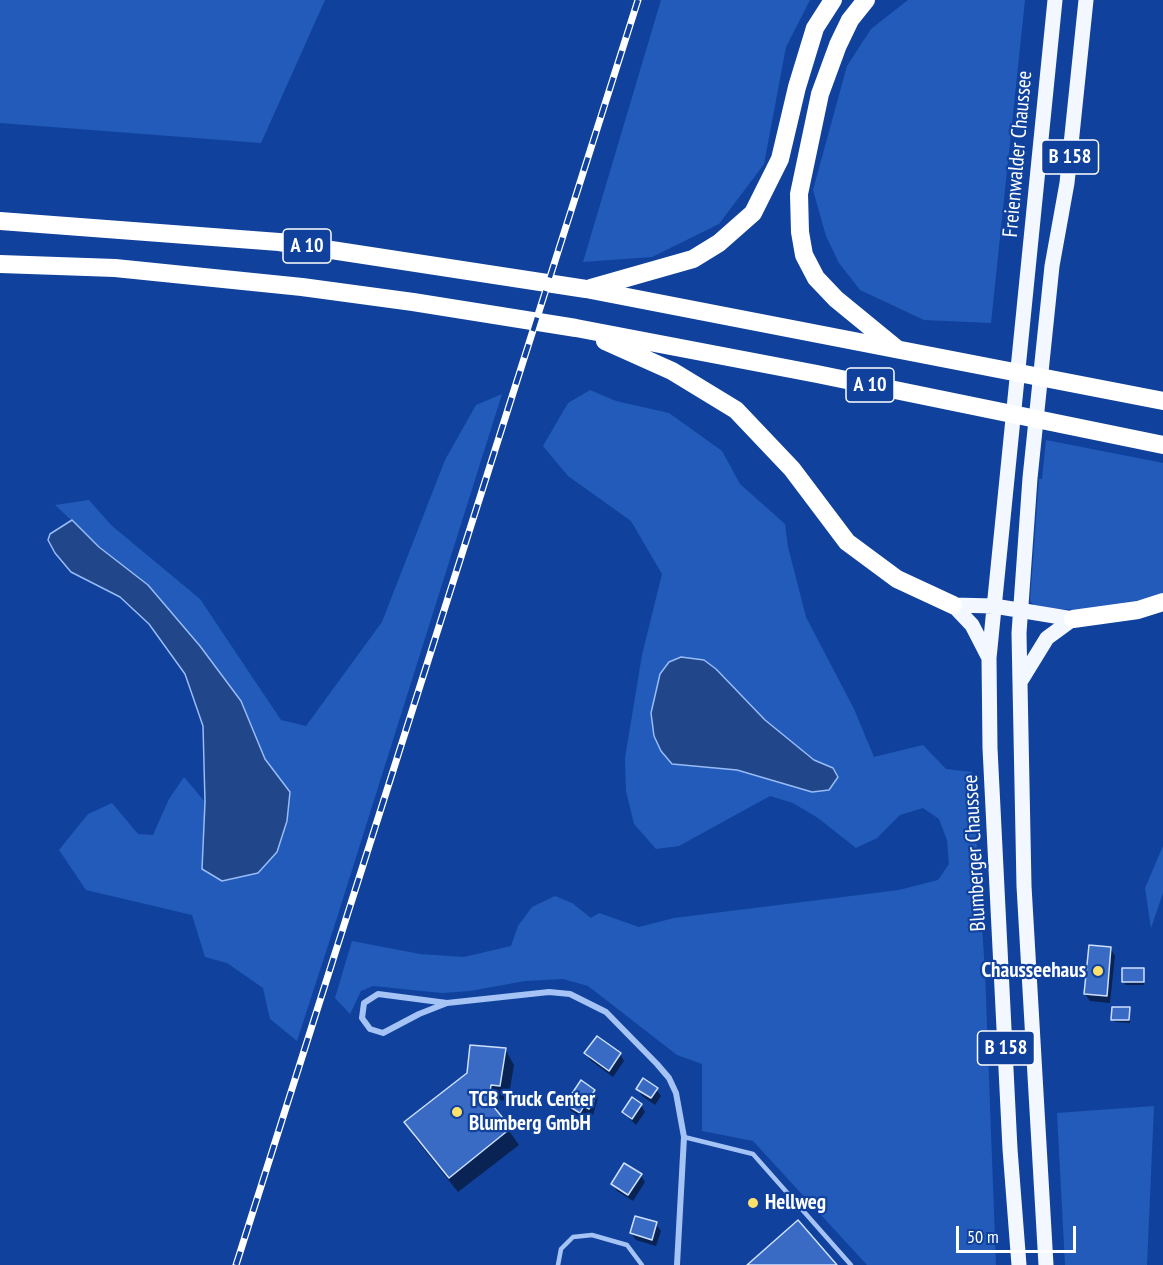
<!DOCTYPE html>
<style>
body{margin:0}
#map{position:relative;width:1163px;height:1265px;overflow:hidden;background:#10429d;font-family:"PT Sans Narrow",sans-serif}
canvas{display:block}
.scale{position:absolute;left:956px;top:1226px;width:120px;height:27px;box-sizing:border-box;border:3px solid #fff;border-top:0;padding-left:8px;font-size:18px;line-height:21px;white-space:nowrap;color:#fff;-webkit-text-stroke:4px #10429d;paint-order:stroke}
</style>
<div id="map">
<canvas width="1163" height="1265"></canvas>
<div class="scale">50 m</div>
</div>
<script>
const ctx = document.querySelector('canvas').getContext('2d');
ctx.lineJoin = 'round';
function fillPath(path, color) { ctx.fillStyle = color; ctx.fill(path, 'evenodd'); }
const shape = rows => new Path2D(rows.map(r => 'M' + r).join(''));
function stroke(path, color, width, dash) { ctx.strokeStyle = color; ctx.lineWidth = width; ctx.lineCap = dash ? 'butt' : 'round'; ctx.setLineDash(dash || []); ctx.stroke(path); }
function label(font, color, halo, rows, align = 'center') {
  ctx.font = font + ' "PT Sans Narrow",sans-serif'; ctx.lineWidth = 4.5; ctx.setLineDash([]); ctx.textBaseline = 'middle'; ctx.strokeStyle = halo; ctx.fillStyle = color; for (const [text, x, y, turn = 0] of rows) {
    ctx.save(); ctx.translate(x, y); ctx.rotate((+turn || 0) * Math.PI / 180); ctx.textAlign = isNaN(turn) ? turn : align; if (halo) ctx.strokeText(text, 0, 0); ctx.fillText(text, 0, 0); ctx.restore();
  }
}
const green = shape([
 [0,0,325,0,261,143,0,123],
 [661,0,810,0,786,47,764,164,719,224,652,257,583,262],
 [908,0,1025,0,991,323,924,320,860,290,839,263,826,236,813,190,847,66,871,29],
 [590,390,616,401,669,413,722,451,740,484,785,524,788,547,806,617,854,709,874,757,923,745,946,769,972,772,985,972,996,1265,867,1265,753,1141,702,1131,702,1064,677,1055,588,986,563,979,525,981,470,991,442,993,373,986,361,991,350,1014,335,998,352,941,420,954,464,957,511,946,518,926,532,907,555,896,572,903,591,918,599,913,639,927,674,918,899,890,938,880,949,864,947,840,939,819,923,808,900,815,877,838,856,848,818,818,793,803,770,796,679,846,656,849,634,824,626,791,625,758,642,655,662,574,631,521,568,476,543,446,568,403],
 [716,669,765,720,814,760,833,768,787,785,737,770,672,764],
 [502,394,335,924,297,1041,270,1019,263,988,227,963,205,957,192,915,86,890,59,850,88,814,112,803,138,834,153,835,169,799,184,777,205,802,202,851,222,881,257,873,277,852,290,792,265,759,241,701,200,646,151,589,99,546,55,505,89,500,111,525,200,599,281,720,306,726,382,622,445,460,476,405],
 [1046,440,1163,463,1163,596,1081,610,1037,608,1030,601,1039,479,1042,479],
 [1163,846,1163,893,1151,928,1145,888],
 [1154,1106,1147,1265,1065,1265,1057,1113]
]);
const water = shape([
 [72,520,99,547,148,585,200,646,241,701,265,759,290,792,287,821,277,852,258,873,222,881,202,869,205,802,203,726,185,674,149,624,120,597,71,572,55,553,48,540,50,534,72,520],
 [681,657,704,660,716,669,765,720,814,760,833,768,838,777,829,790,812,792,737,770,672,764,661,751,654,736,651,713,660,674,669,662,681,657]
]);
const shadow = shape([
 [1111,949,1115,956,1110,1003,1090,1001,1085,994],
 [1143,970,1144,985,1125,985,1124,981],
 [1129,1009,1130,1023,1115,1022,1113,1019],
 [505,1049,514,1065,508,1101,499,1100,497,1114,519,1145,458,1192,415,1138,406,1123],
 [586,1053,620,1054,624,1061,613,1077,590,1060],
 [638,1089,656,1089,661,1096,655,1105,642,1096],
 [594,1091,598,1098,593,1115,589,1112,584,1120,571,1111,567,1104],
 [641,1105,645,1112,636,1125,623,1112],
 [641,1175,645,1182,633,1201,617,1191,613,1184],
 [656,1224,661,1231,656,1246,636,1240,631,1233]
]);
const building = shape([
 [1089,945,1111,947,1107,996,1084,994,1089,945],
 [1122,968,1144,968,1144,982,1122,982,1122,968],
 [1112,1007,1130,1007,1129,1020,1111,1020,1112,1007],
 [597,1036,621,1053,609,1071,584,1053,597,1036],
 [470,1045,506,1048,500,1086,491,1085,489,1101,511,1128,449,1178,404,1122,467,1073,470,1045],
 [643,1078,658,1088,651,1098,636,1089,643,1078],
 [581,1080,595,1090,590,1098,594,1101,589,1109,584,1106,580,1113,565,1104,581,1080],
 [632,1097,642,1104,632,1119,622,1112,632,1097],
 [624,1163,642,1174,628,1195,611,1184,624,1163],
 [635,1216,657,1222,652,1240,630,1233,635,1216],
 [798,1220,837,1265,747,1265,798,1220]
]);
const lane = shape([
 [684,1137,753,1154,851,1265],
 [558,1265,561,1249,573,1237,592,1235,627,1245,642,1265]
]);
const street = shape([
 [447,1003,419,1014,383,1033,370,1029,362,1018,364,1003,378,994,447,1003,549,992,570,994,606,1012,657,1064,669,1078,676,1093,684,1137,677,1265]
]);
const primary = shape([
 [953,605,994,606,1073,619],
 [953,605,972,625,989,658],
 [1020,682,1047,638,1073,619],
 [1019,1265,1010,1149,990,748,989,658,1055,0],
 [1046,1265,1024,886,1019,633,1030,478,1052,266,1067,183,1086,0]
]);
const highway = shape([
 [866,0,850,20,838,45,820,94,799,194,800,232,804,255,816,278,836,299,897,349],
 [0,221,279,242,586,289,1163,401],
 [0,264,115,268,302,287,413,302,576,328,817,374,1163,445],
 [591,288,693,259,719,243,753,213,780,159,797,87,815,28,833,0],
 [605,341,672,371,736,410,792,469,847,542,897,579,953,605],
 [1073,619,1138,610,1163,602]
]);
const rail = shape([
 [236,1265,638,0]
]);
const markers = [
 [1098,971,6,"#ffe069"],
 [457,1112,6,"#ffe069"],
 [753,1203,6,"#ffe069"]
];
const shields = [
 [1070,157,57],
 [307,246,48],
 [870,385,48],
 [1006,1048,57]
];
const shieldNames = [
 ["B 158",1070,157],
 ["A 10",307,246],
 ["A 10",870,385],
 ["B 158",1006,1048]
];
const streetNames = [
 ["Freienwalder Chaussee",1018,154,-85],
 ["Blumberger Chaussee",975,853,-93]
];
const poiNames = [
 ["Chausseehaus",1086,971,"right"],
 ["TCB Truck Center",469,1100],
 ["Blumberg GmbH",469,1124],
 ["Hellweg",765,1203]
];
fillPath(green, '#235bbb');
fillPath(water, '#22468a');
stroke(water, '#97bcf8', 1.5);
fillPath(shadow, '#0007');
fillPath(building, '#396bc4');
stroke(building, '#cee0fe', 1.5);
stroke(lane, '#a5c3f5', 4.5);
stroke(street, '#a5c3f5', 6);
stroke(primary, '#f3f7ff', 15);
stroke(highway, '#fff', 18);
stroke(rail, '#fff', 7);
stroke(rail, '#10429d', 4.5, [14]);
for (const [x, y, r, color] of markers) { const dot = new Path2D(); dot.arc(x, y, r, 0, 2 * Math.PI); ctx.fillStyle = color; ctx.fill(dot); stroke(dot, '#10429d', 2); }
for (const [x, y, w] of shields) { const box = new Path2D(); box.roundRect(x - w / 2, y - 17, w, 34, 4.5); ctx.fillStyle = '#10429d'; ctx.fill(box); stroke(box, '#fff', 1.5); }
label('bold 20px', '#fff', null, shieldNames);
label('21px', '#fff', '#10429d', streetNames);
label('bold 21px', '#fff', '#10429d', poiNames, 'left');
</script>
